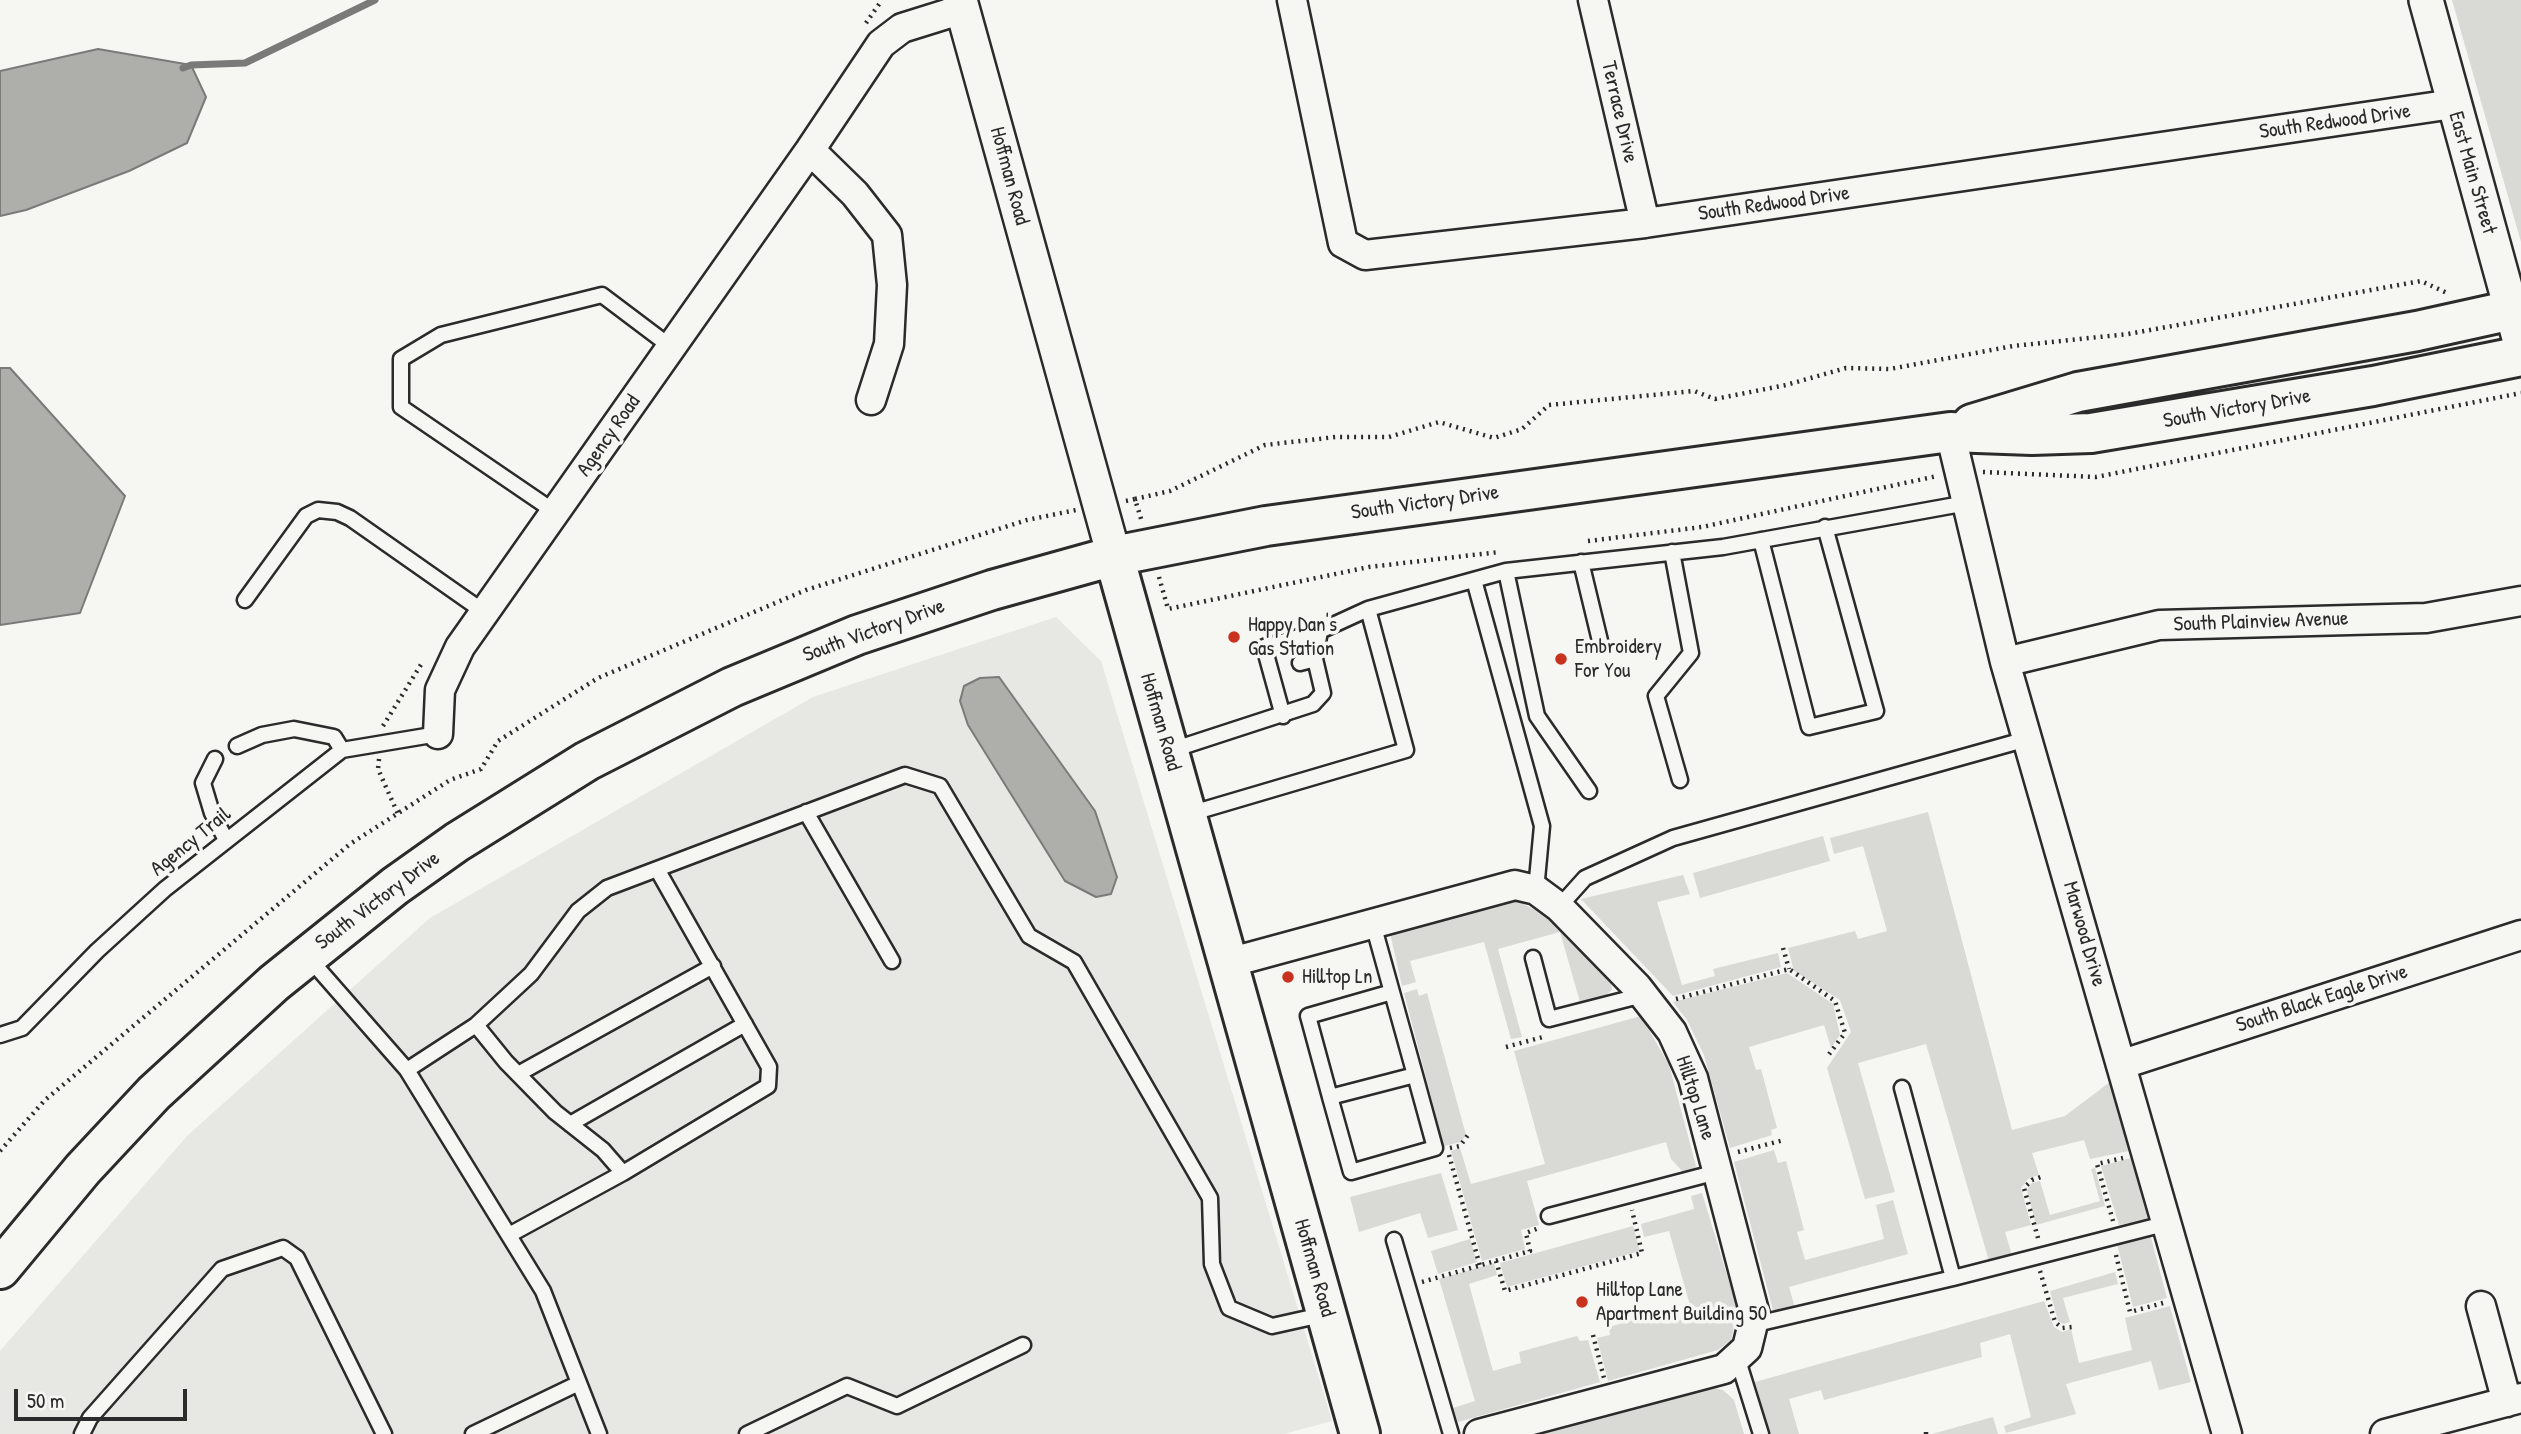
<!DOCTYPE html>
<style>
body{margin:0}
#map{position:relative;width:2521px;height:1434px;overflow:hidden;background:#f6f6f2;font-family:"Patrick Hand",sans-serif}
canvas{display:block}
.scale{position:absolute;left:14px;top:1389px;width:173px;height:32px;box-sizing:border-box;border:4px solid #2b2b2b;border-top:0;padding-left:9px;font-size:21px;line-height:24px;white-space:nowrap;color:#2b2b2b;-webkit-text-stroke:5px #f6f6f2;paint-order:stroke}
</style>
<div id="map">
<canvas width="2521" height="1434"></canvas>
<div class="scale">50 m</div>
</div>
<script>
const ctx = document.querySelector('canvas').getContext('2d');
ctx.lineJoin = 'round';
function fillPath(path, color) { ctx.fillStyle = color; ctx.fill(path, 'evenodd'); }
const shape = rows => new Path2D(rows.map(r => 'M' + r).join(''));
function stroke(path, color, width, dash) { ctx.strokeStyle = color; ctx.lineWidth = width; ctx.lineCap = dash ? 'butt' : 'round'; ctx.setLineDash(dash || []); ctx.stroke(path); }
function label(font, color, halo, rows, align = 'center') {
  ctx.font = font + ' "Patrick Hand",sans-serif'; ctx.lineWidth = 7; ctx.setLineDash([]); ctx.textBaseline = 'middle'; ctx.strokeStyle = halo; ctx.fillStyle = color; for (const [text, x, y, turn = 0] of rows) {
    ctx.save(); ctx.translate(x, y); ctx.rotate((+turn || 0) * Math.PI / 180); ctx.textAlign = isNaN(turn) ? turn : align; if (halo) ctx.strokeText(text, 0, 0); ctx.fillText(text, 0, 0); ctx.restore();
  }
}
const built = shape([
 [1056,617,1101,661,1332,1421,1284,1434,0,1434,0,1351,187,1136,430,918,813,697]
]);
const green = shape([
 [2452,0,2521,0,2521,242],
 [1928,812,2012,1130,2065,1116,2110,1082,2129,1151,2090,1159,2084,1140,2032,1153,2039,1175,2029,1178,2021,1188,2031,1225,2005,1232,2012,1255,1989,1261,1926,1044,1858,1063,1895,1192,1865,1199,1827,1068,1851,1032,1840,1000,1794,971,1788,948,1855,931,1858,939,1887,931,1863,846,1834,854,1830,838],
 [1823,836,1830,861,1700,898,1693,873],
 [1683,875,1690,894,1657,902,1682,985,1715,976,1713,969,1778,953,1781,967,1673,996,1581,899],
 [1518,901,1541,913,1584,950,1611,981,1612,990,1606,995,1580,1002,1560,932,1498,949,1522,1037,1511,1039,1484,942,1410,961,1416,982,1402,986,1390,933],
 [1787,973,1833,1004,1840,1035,1831,1048,1824,1025,1749,1047,1756,1070,1761,1069,1777,1128,1771,1130,1772,1135,1730,1148,1704,1055,1687,1020,1673,1002],
 [1417,989,1419,996,1427,993,1466,1135,1461,1142,1444,1146,1404,993],
 [1641,1016,1669,1065,1696,1166,1693,1171,1684,1173,1671,1159,1666,1142,1527,1181,1539,1225,1521,1230,1525,1249,1482,1261,1451,1151,1460,1148,1471,1184,1545,1164,1514,1051],
 [1774,1150,1778,1163,1786,1161,1804,1230,1797,1232,1805,1260,1884,1239,1876,1205,1893,1200,1908,1254,1789,1287,1795,1308,1786,1313,1773,1310,1734,1162],
 [2131,1158,2148,1220,2119,1225,2101,1166],
 [2095,1168,2105,1206,2036,1225,2027,1190,2032,1183,2040,1181,2050,1215,2100,1201,2091,1169],
 [1441,1173,1458,1230,1428,1238,1420,1213,1359,1232,1350,1197],
 [1702,1193,1738,1311,1731,1340,1718,1350,1608,1381,1597,1338,1610,1335,1609,1327,1662,1312,1666,1324,1693,1316,1669,1231,1644,1237,1641,1224,1694,1209,1691,1196],
 [1633,1226,1640,1251,1507,1287,1500,1263],
 [2150,1234,2167,1298,2133,1307,2117,1244],
 [1470,1239,1477,1262,1438,1274,1431,1251],
 [1494,1263,1497,1275,1469,1284,1493,1371,1521,1363,1519,1352,1577,1336,1580,1341,1588,1340,1600,1382,1458,1422,1453,1408,1475,1401,1439,1279],
 [2115,1272,2118,1284,2063,1298,2070,1322,2063,1324,2058,1321,2050,1291],
 [2044,1301,2054,1327,2062,1332,2071,1329,2079,1363,2132,1350,2125,1318,2170,1306,2191,1382,2159,1390,2151,1361,2066,1384,2076,1414,2006,1433,2004,1426,2031,1417,2010,1334,1980,1343,1982,1357,1824,1400,1821,1390,1789,1399,1799,1434,1770,1434,1755,1382],
 [1710,1387,1723,1390,1734,1400,1744,1434,1538,1434],
 [1993,1417,1998,1434,1932,1434]
]);
const water = shape([
 [98,49,191,65,206,97,187,143,129,171,26,210,0,216,0,71,98,49],
 [0,368,10,368,125,496,80,613,0,625,0,368],
 [999,677,1095,811,1117,877,1111,894,1096,897,1065,881,968,725,960,701,964,686,980,678,999,677]
]);
const stream = shape([
 [183,68,191,65,245,63,375,0]
]);
const path = shape([
 [866,23,882,0],
 [1983,472,2096,477,2521,393],
 [1135,499,1170,491,1265,445,1336,437,1389,437,1439,422,1494,438,1522,429,1549,405,1694,391,1715,399,1786,385,1846,368,1890,369,2013,346,2128,334,2421,281,2447,293],
 [1126,501,1135,499,1142,522],
 [1588,541,1702,527,1937,476],
 [1159,577,1168,609,1369,567,1499,552],
 [383,726,422,663],
 [379,759,378,769,398,814],
 [1783,948,1789,969],
 [1676,999,1789,969,1835,1001,1845,1033,1827,1057],
 [1506,1047,1543,1037],
 [1450,1148,1460,1146,1468,1135],
 [0,1151,45,1100,350,844,450,780,481,769,498,741,598,678,806,590,1027,520,1076,510],
 [1738,1152,1784,1140],
 [1449,1155,1480,1266],
 [2113,1221,2097,1164,2123,1158],
 [2038,1238,2024,1188,2032,1180,2041,1177],
 [2116,1255,2130,1312,2163,1303],
 [1496,1261,1505,1291,1642,1253,1632,1210],
 [2040,1271,2055,1322,2062,1328,2072,1327],
 [1422,1282,1530,1251,1526,1233,1539,1228],
 [1593,1335,1604,1378],
 [1926,1432,1926,1434]
]);
const service = shape([
 [555,512,401,407,401,359,441,335,602,295,671,347],
 [1761,540,1809,727,1876,711,1825,527],
 [1672,552,1691,653,1656,696,1680,780],
 [1581,562,1601,645],
 [1506,571,1537,716,1589,791],
 [1474,580,1542,826,1536,890],
 [245,600,306,516,318,510,337,512,350,518,484,612],
 [1300,663,1315,659],
 [1283,716,1264,647,1320,631],
 [237,746,262,735,294,729,334,737,342,750],
 [1169,751,1313,704,1323,693,1315,659,1320,631,1368,609],
 [215,759,203,783,212,813,226,840],
 [806,812,892,961],
 [1189,814,1406,750,1368,609,1506,571,1723,547,1967,503],
 [1559,907,1585,878,1673,838,2027,739],
 [1373,924,1415,1075,1435,1148,1351,1172,1330,1097,1415,1075],
 [307,956,407,1070,543,1291,599,1434],
 [1533,958,1549,1019,1643,995],
 [476,1025,506,1062,555,1112,603,1150,623,1173,768,1086,769,1067,657,869],
 [0,1035,22,1028,97,951,165,889,342,750,438,734],
 [407,1070,476,1025,531,974,578,911,607,888,905,775,940,786,1029,936,1074,962,1210,1198,1212,1264,1229,1308,1272,1326,1326,1314],
 [518,1074,713,966],
 [1330,1097,1308,1016,1392,992],
 [570,1124,745,1024],
 [1549,1216,1717,1172],
 [509,1235,623,1173],
 [1394,1240,1451,1434],
 [1953,1278,2168,1223],
 [1752,1325,1953,1278,1902,1088],
 [1737,1357,1761,1434],
 [82,1434,90,1418,222,1269,283,1248,297,1258,384,1434],
 [473,1434,579,1383],
 [747,1434,847,1386,897,1406,1023,1345]
]);
const minor = shape([
 [1292,0,1343,243,1365,255,1645,223,2453,104],
 [1593,0,1645,223],
 [810,150,855,194,887,235,892,285,889,344,871,400],
 [1950,432,2005,662,2227,1434],
 [2005,662,2159,625,2426,618,2521,601],
 [438,734,440,690,460,647,810,150,881,44,902,28,963,9],
 [1228,963,1515,885,1536,890,1559,907,1637,987,1672,1032,1693,1078,1755,1315,1747,1348,1724,1369,1479,1434],
 [2123,1064,2521,935],
 [2481,1306,2507,1402],
 [2385,1434,2521,1398]
]);
const tertiary = shape([
 [960,0,1114,556],
 [2426,0,2521,345]
]);
const secondary = shape([
 [1972,424,2078,392,2417,331,2521,308],
 [1114,556,1360,1434],
 [0,1269,83,1169,154,1093,274,983,395,886,457,842,587,761,732,687,857,635,992,590,1114,556,1266,526,1950,432,2032,435,2091,433,2373,386,2521,356]
]);
const markers = [
 [1234,637,7,"#c8321e"],
 [1561,659,7,"#c8321e"],
 [1288,977,7,"#c8321e"],
 [1582,1302,7,"#c8321e"]
];
const streetNames = [
 ["Terrace Drive",1619,112,77],
 ["South Redwood Drive",2335,122,-8],
 ["East Main Street",2472,173,74],
 ["Hoffman Road",1009,176,75],
 ["South Redwood Drive",1774,204,-8],
 ["South Victory Drive",2237,409,-10],
 ["Agency Road",609,436,-55],
 ["South Victory Drive",1425,503,-8],
 ["South Plainview Avenue",2261,622,-2],
 ["South Victory Drive",874,631,-20],
 ["Hoffman Road",1160,722,74],
 ["Agency Trail",191,842,-39],
 ["South Victory Drive",378,901,-37],
 ["Marwood Drive",2084,934,74],
 ["South Black Eagle Drive",2322,999,-18],
 ["Hilltop Lane",1695,1098,72],
 ["Hoffman Road",1314,1268,74]
];
const poiNames = [
 ["Happy Dan's",1248,625],
 ["Gas Station",1248,649],
 ["Embroidery",1575,647],
 ["For You",1575,671],
 ["Hilltop Ln",1302,977],
 ["Hilltop Lane",1596,1290],
 ["Apartment Building 50",1596,1314]
];
fillPath(built, '#e7e7e3');
fillPath(green, '#d9d9d5');
fillPath(water, '#aeaeab');
stroke(water, '#7a7a78', 2);
stroke(stream, '#7a7a78', 7);
stroke(service, '#2b2b2b', 19);
stroke(minor, '#2b2b2b', 33);
stroke(tertiary, '#2b2b2b', 38);
stroke(secondary, '#2b2b2b', 44);
stroke(path, '#2b2b2b', 4.5, [2, 5]);
stroke(service, '#f6f6f2', 14);
stroke(minor, '#f6f6f2', 28);
stroke(tertiary, '#f6f6f2', 33);
stroke(secondary, '#f6f6f2', 38);
for (const [x, y, r, color] of markers) { const dot = new Path2D(); dot.arc(x, y, r, 0, 2 * Math.PI); ctx.fillStyle = color; ctx.fill(dot); stroke(dot, '#f6f6f2', 2.5); }
label('21px', '#2b2b2b', '#f6f6f2', streetNames);
label('21px', '#2b2b2b', '#f6f6f2', poiNames, 'left');
</script>
